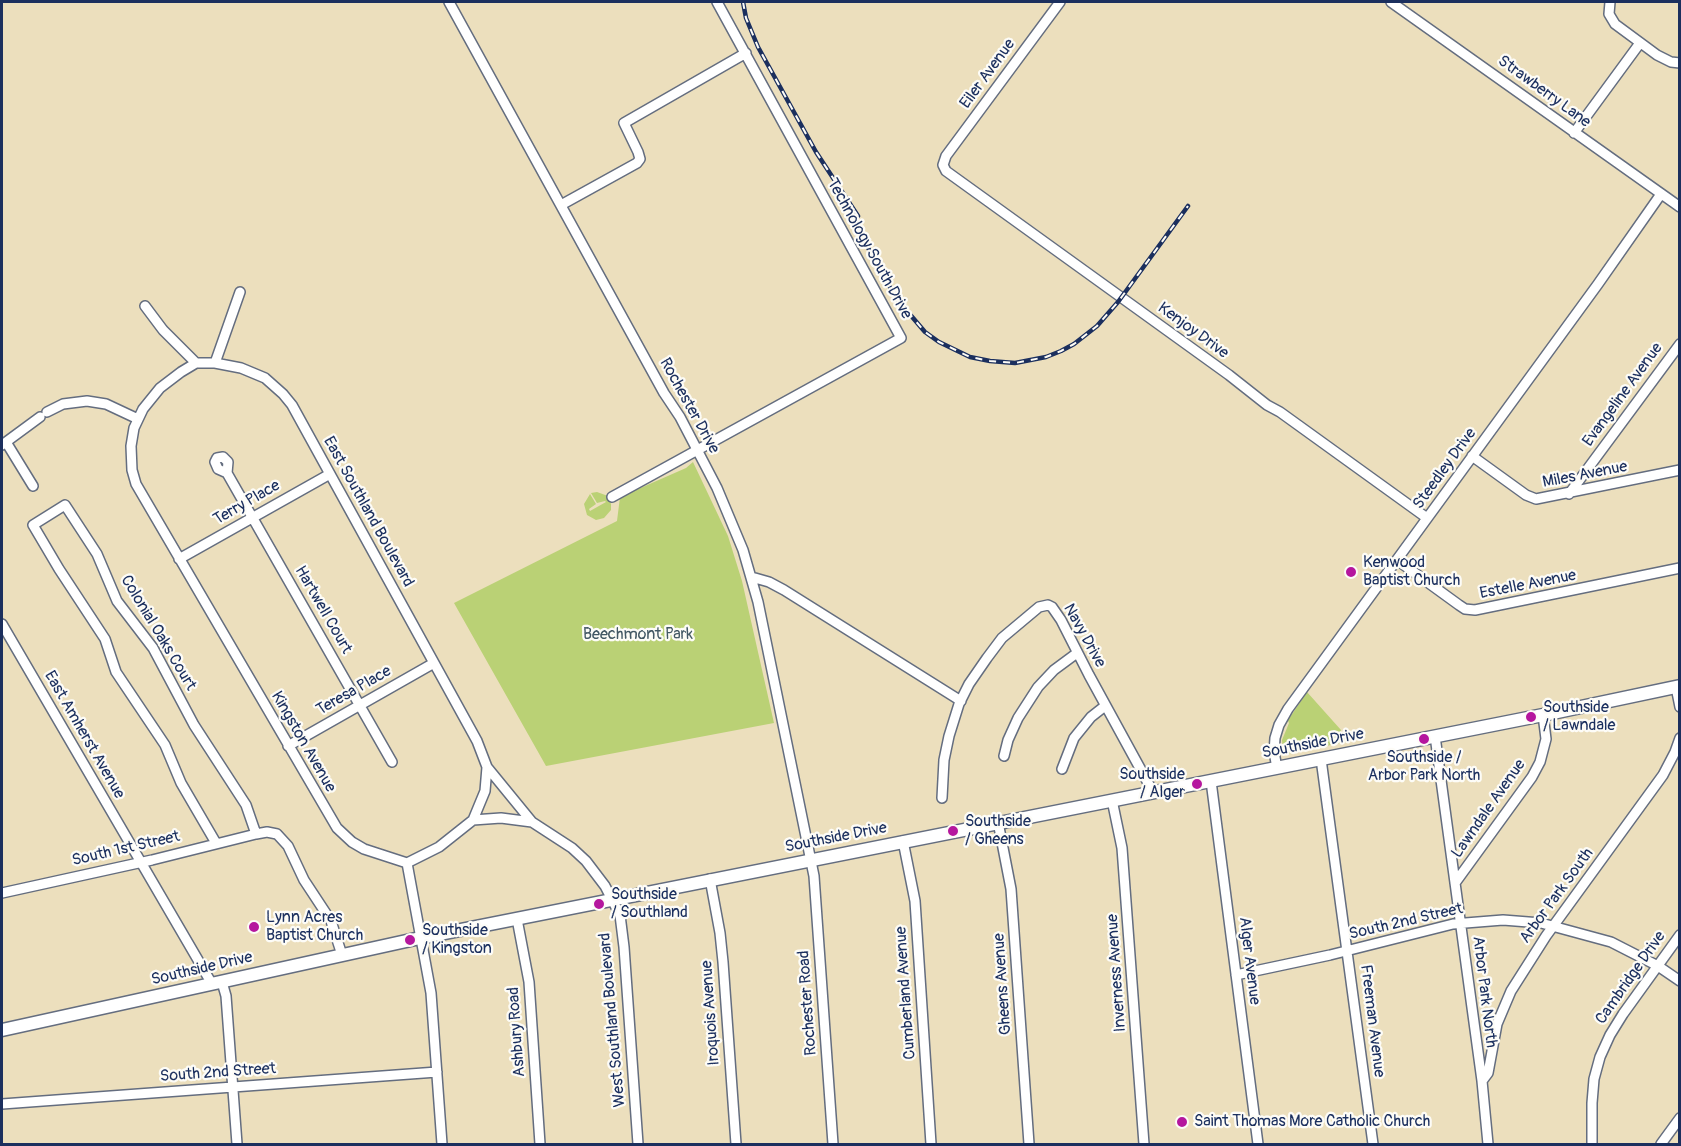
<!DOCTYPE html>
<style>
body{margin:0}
#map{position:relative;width:1681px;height:1146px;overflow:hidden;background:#ecdfbd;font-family:Pangolin,sans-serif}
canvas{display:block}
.frame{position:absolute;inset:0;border:3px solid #1b2f5e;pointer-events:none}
</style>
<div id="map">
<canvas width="1681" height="1146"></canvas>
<div class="frame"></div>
</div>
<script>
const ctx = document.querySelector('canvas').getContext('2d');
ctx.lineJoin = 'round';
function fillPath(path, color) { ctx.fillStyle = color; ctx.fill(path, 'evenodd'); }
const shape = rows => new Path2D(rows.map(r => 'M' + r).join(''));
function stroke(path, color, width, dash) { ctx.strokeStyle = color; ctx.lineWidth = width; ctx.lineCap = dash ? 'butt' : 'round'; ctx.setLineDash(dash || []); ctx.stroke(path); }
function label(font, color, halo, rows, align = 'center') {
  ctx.font = font + ' Pangolin,sans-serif'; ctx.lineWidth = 4.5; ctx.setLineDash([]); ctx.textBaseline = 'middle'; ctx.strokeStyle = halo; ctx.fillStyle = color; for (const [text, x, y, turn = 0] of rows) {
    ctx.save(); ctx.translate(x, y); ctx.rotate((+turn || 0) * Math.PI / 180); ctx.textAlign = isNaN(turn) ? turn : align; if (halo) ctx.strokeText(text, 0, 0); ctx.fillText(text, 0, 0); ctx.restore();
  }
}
const green = shape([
 [693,462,728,536,742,581,774,723,546,766,454,603,617,521,620,497,686,468],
 [597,492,608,496,611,504,611,510,604,518,596,520,587,515,584,504,590,494,596,504,589,509,590,511,606,502,605,501,597,503,591,493],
 [1307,692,1341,730,1339,736,1347,736,1350,741,1288,754,1283,750,1282,740,1289,723,1288,721,1282,731,1280,746,1282,729]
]);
const street = shape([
 [449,2,664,393,680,417,717,488,743,550,758,602,814,876,833,1144],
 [1060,2,946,156,943,165,946,171,1229,375,1267,405,1280,412,1427,518],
 [1391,2,1680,207],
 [1610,2,1609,14,1615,24,1657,55,1671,62,1680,63],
 [1574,133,1640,43],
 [561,205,637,163,640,159,638,152,624,123,746,53],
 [145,306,163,330,196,363,215,363,241,368,265,378,283,394,292,405,477,741,487,767,532,822,572,848,586,861,605,886,620,915,624,947,638,1144],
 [196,363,181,372,160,388,143,409,134,428,131,446,132,470,136,484,337,828,352,842,364,849,407,863,431,993,442,1144],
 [215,363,240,292],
 [47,412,63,404,87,401,106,404,138,419],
 [6,442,33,486],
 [2,445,40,417],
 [1472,456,1526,495,1536,499,1680,470],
 [227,473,218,469,215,462,217,458,223,457,228,462,227,473,392,762],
 [1569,494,1680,344],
 [612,497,901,338,717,2],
 [179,559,330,474],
 [1397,560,1459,605,1465,609,1475,610,1680,568],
 [752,579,755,578,769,582,784,590,961,701],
 [2,624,212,984],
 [1676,687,1680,707],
 [1435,736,1482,1081,1488,1144],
 [288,746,434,663],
 [1004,756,1008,740,1018,718,1038,687,1054,670,1077,653],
 [1321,759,1373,1144],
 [1277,768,1274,752,1275,738,1279,725,1288,709,1598,284,1661,194],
 [1062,769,1074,738,1091,717,1105,706],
 [1211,781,1258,1144],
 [942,798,944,760,949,736,959,704,969,684,987,658,1002,638,1039,607,1048,605,1052,607,1061,620,1089,675,1153,792],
 [1112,800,1122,848,1144,1144],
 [473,820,501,818,532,822],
 [998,822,1011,889,1029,1144],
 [903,841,915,901,931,1144],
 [216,843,181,783,165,745,116,672,105,639,59,569,33,525,65,505,97,554,117,601,153,648,194,725,246,805,256,834,267,832,277,834,288,846,304,880,331,921,342,955],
 [407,863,439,847,473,820,485,791,487,767],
 [710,879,720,933,723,962,736,1144],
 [1455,883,1532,777,1540,762,1546,739,1543,715],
 [2,893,152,860,256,834],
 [517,919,529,982,540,1144],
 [1236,975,1330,955,1453,924,1503,920,1541,923,1611,942,1658,966,1680,981],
 [222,982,226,996,237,1144],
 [1482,1081,1488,1073,1497,1024,1511,991,1546,936,1663,775,1675,752,1680,738],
 [2,1104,437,1072],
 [1592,1144,1592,1103,1594,1079,1600,1057,1610,1035,1623,1014,1680,935],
 [1661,1144,1680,1118]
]);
const secondary = shape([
 [2,1030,420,938,1543,715,1680,686]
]);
const rail = shape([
 [743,2,746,18,758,47,816,152,858,216],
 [857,228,896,298,925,332,939,342,970,357,990,361,1015,363,1046,357,1061,351,1074,344,1097,326,1118,302,1188,206]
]);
const markers = [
 [1351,572,6,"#b5179e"],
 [1531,717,6,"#b5179e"],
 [1424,739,6,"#b5179e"],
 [1197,784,6,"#b5179e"],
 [953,831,6,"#b5179e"],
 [599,904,6,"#b5179e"],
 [254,927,6,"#b5179e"],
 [410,940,6,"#b5179e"],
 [1182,1122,6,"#b5179e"]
];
const streetNames = [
 ["Eiler Avenue",988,74,-54],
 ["Strawberry Lane",1544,92,36],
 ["Technology South Drive",869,249,61],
 ["Kenjoy Drive",1193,331,36],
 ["Evangeline Avenue",1623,395,-54],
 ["Rochester Drive",689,406,61],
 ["Steedley Drive",1445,469,-54],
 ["Miles Avenue",1585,475,-11],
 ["Terry Place",247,503,-30],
 ["East Southland Boulevard",368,512,61],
 ["Estelle Avenue",1528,585,-11],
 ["Hartwell Court",323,610,60],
 ["Colonial Oaks Court",158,633,59],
 ["Navy Drive",1084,636,61],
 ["Teresa Place",354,691,-30],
 ["East Amherst Avenue",84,735,60],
 ["Kingston Avenue",303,742,60],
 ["Southside Drive",1313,744,-11],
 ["Lawndale Avenue",1489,809,-55],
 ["Southside Drive",836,838,-11],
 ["South 1st Street",126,849,-13],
 ["Arbor Park South",1557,896,-54],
 ["South 2nd Street",1406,922,-13],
 ["Alger Avenue",1249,961,83],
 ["Southside Drive",202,969,-13],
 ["Inverness Avenue",1117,973,-94],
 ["Cambridge Drive",1631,978,-55],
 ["Gheens Avenue",1003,984,-94],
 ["Arbor Park North",1484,992,83],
 ["Cumberland Avenue",906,993,-94],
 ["Rochester Road",808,1003,-94],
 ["Iroquois Avenue",711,1013,-94],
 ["West Southland Boulevard",613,1020,-95],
 ["Freeman Avenue",1372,1021,83],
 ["Ashbury Road",517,1032,-94],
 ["South 2nd Street",218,1073,-4]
];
const poiNames = [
 ["Kenwood",1363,563],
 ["Baptist Church",1363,581],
 ["Southside",1543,708],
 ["/ Lawndale",1543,726],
 ["Southside /",1424,758,"center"],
 ["Arbor Park North",1424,776,"center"],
 ["Southside",1185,775,"right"],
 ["/ Alger",1185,793,"right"],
 ["Southside",965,822],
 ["/ Gheens",965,840],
 ["Southside",611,895],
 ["/ Southland",611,913],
 ["Lynn Acres",266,918],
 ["Baptist Church",266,936],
 ["Southside",422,931],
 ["/ Kingston",422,949],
 ["Saint Thomas More Catholic Church",1194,1122]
];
const parkNames = [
 ["Beechmont Park",638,635]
];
fillPath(green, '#bad175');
stroke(street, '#646d7f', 12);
stroke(secondary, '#646d7f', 15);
stroke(street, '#fff', 9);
stroke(secondary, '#fff', 12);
stroke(rail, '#1b2f5e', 4.5);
stroke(rail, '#fdfcf7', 2, [7]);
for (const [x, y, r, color] of markers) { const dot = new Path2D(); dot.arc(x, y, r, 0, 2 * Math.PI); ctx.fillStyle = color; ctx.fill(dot); stroke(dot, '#fdfcf7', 2); }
label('16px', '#1b2f5e', '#fdfcf7', streetNames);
label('16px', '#1b2f5e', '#fdfcf7', poiNames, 'left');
label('16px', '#435864', '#fdfcf7', parkNames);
</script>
